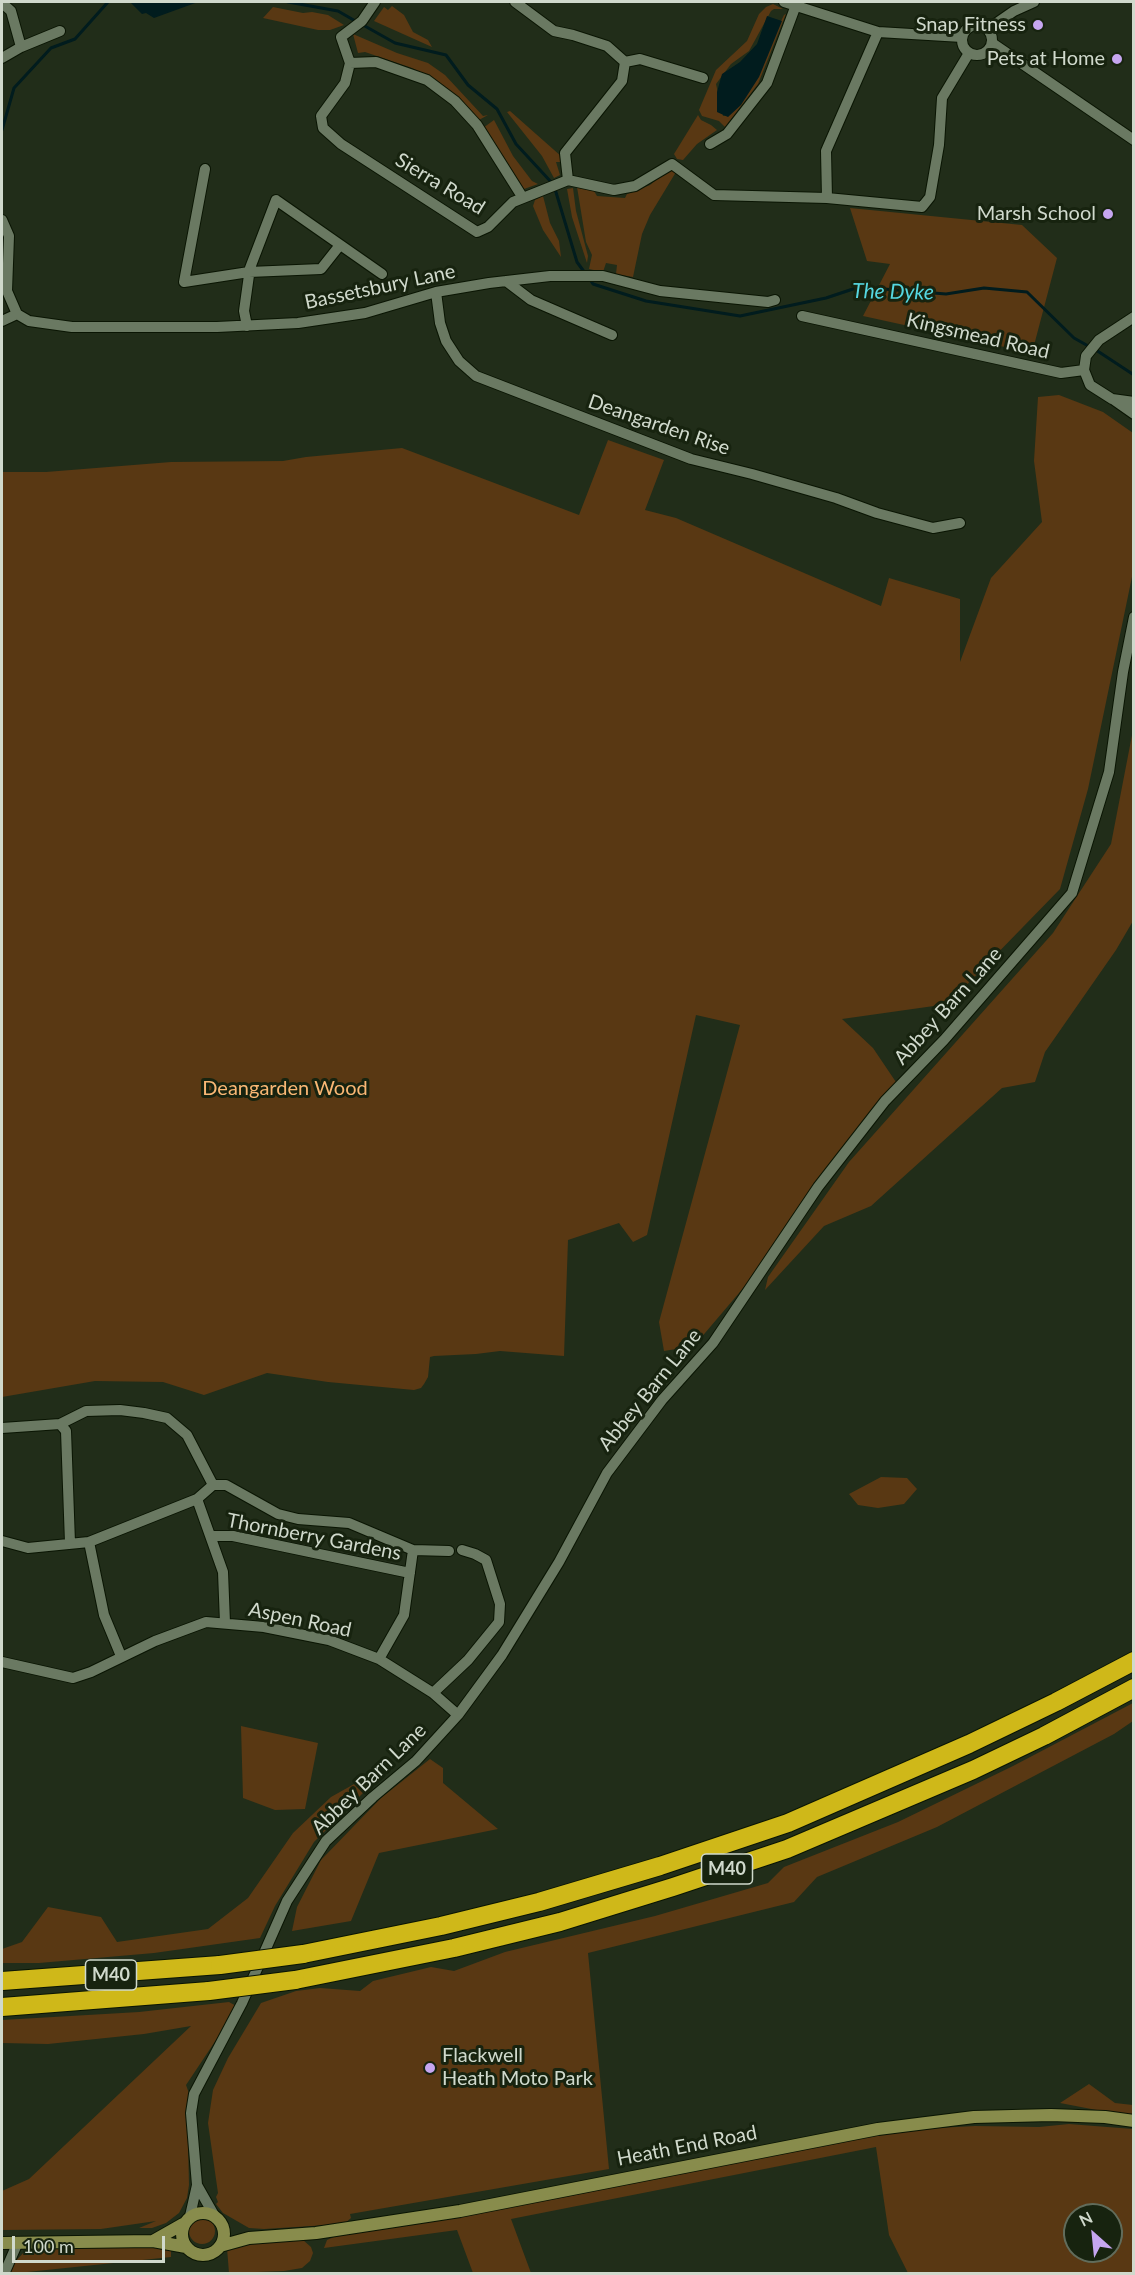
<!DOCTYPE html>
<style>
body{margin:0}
#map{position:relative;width:1135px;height:2275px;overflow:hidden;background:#212d19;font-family:Lato,sans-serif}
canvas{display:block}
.frame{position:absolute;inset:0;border:3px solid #d0d9cc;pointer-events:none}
.north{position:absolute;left:1063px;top:2203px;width:60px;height:60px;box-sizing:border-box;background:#17230f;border:2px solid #616c5b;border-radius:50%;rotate:333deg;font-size:16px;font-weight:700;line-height:24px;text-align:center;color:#d0d9cc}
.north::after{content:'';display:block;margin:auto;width:21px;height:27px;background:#c6a6f0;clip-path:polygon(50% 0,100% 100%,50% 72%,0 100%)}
.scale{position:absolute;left:12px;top:2236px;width:153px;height:27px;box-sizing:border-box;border:3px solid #d0d9cc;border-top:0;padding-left:8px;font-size:18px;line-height:21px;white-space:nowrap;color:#d0d9cc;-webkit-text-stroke:4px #17230f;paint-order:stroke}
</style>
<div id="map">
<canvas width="1135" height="2275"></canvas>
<div class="frame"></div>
<div class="north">N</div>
<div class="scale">100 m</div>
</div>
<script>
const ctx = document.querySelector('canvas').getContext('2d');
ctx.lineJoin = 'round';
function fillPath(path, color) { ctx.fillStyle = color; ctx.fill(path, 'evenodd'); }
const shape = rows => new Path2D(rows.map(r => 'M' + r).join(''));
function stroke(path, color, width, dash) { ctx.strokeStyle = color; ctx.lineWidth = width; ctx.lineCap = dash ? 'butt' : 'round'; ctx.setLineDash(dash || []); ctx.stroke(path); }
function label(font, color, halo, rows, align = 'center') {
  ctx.font = font + ' Lato,sans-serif'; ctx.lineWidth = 6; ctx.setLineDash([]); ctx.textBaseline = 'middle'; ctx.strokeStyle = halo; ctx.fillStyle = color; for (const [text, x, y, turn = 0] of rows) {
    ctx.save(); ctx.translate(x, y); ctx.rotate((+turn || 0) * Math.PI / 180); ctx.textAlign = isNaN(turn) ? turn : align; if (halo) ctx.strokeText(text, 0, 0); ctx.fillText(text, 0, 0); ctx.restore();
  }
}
const green = shape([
 [773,4,783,9,774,9,771,11,749,51,731,64,716,84,723,116,726,116,744,98,784,15,786,14,758,84,725,127,719,121,702,116,699,110,716,70,747,41,759,14,766,7],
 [392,6,404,15,413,32,428,40,432,47,374,21,384,7,388,10],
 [273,7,303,13,312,12,328,15,344,25,330,30,318,30,263,18],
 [353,34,397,53,428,63,445,75,483,116,488,115,479,120,431,78,412,68,365,52,358,53],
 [510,111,562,157,562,162,556,162,560,175,554,178,542,156,507,112],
 [698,115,701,120,711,125,717,130,697,144,683,160,677,159,674,154],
 [494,120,513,156,532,181,538,184,524,189,520,186,483,128],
 [669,169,676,172,650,215,642,234,633,277,616,274,617,265,606,263,603,272,589,269,592,255,586,242,577,187,594,191,597,196,625,198,627,194,650,185],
 [573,188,576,211,588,256,587,263,572,217,567,189],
 [543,196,550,223,559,241,561,257,543,230,533,206,535,200],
 [850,208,1022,225,1057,258,1032,353,863,316,890,264,867,261],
 [1059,395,1103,412,1133,433,1133,572,1088,789,1060,889,948,1004,842,1019,873,1048,900,1088,767,1260,694,1346,664,1351,659,1322,740,1025,696,1015,647,1235,633,1242,619,1223,568,1240,564,1356,500,1351,476,1354,434,1356,430,1357,428,1377,424,1384,421,1388,414,1390,328,1382,267,1373,204,1395,163,1382,95,1381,2,1397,2,472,46,472,171,462,283,461,306,457,402,448,579,515,608,440,664,460,645,510,676,518,881,606,889,578,960,599,960,662,991,578,1042,522,1034,461,1038,397],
 [1133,730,1133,921,1116,950,1045,1052,1035,1082,1002,1088,871,1206,824,1226,765,1290,768,1277,849,1162,1053,933,1111,844],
 [881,1477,907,1478,917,1489,904,1504,878,1508,858,1505,849,1494],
 [1133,1703,1133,1721,1114,1734,937,1827,817,1877,794,1902,588,1953,609,2169,350,2214,351,2218,344,2224,264,2229,249,2228,223,2213,216,2204,218,2202,216,2197,218,2193,208,2123,213,2090,228,2058,261,2003,296,1991,320,1988,360,1991,373,1981,431,1967,454,1971,505,1952,655,1916,768,1883,784,1867,898,1822,1013,1766],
 [241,1726,318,1743,305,1809,275,1810,243,1798],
 [430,1759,443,1768,443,1783,498,1829,379,1853,351,1921,292,1931,297,1907,321,1860,381,1798],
 [372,1774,375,1781,314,1842,275,1906,260,1938,154,1953,39,1963,2,1963,2,1949,22,1942,48,1907,101,1917,117,1942,208,1929,248,1898,293,1833,331,1797],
 [229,2002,238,2007,186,2085,190,2096,188,2142,189,2185,187,2198,179,2213,166,2223,152,2228,139,2228,156,2221,101,2229,2,2230,2,2191,29,2179,191,2026,144,2034,48,2044,2,2043,2,2020,139,2012],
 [1089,2084,1115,2103,1133,2105,1133,2117,1060,2103],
 [1069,2124,1133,2129,1133,2273,908,2273,889,2235,876,2147,511,2219,531,2273,473,2273,457,2230,324,2248,327,2240,336,2236,559,2198,899,2130,975,2126,1039,2127],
 [1075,2215,1111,2215,1111,2251,1075,2251],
 '189 2231a13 13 0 1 1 26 0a13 13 0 1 1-26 0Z',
 [254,2240,303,2240,311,2247,313,2253,310,2261,302,2268,284,2271,229,2273,227,2248],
 [152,2245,171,2247,171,2257,8,2274,12,2265,26,2250,43,2248]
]);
const water = shape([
 [130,2,198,2,154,18,146,13,142,14],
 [767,16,782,21,759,77,741,105,728,117,717,112,717,92,722,74,740,62,757,44]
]);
const stream = shape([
 [288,2,338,11,357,22],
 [363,25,395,43,446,55,468,85,497,109,516,144,552,183],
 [2,130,14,88,51,48,75,39,108,2],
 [555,189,577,262,585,273],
 [589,278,593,284,646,301,740,316,826,298,859,287,946,294,984,288,1027,292,1074,338,1090,347],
 [1096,350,1134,375]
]);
const street = shape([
 [375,2,362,21,341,37,350,63,345,83,321,116,323,128,341,144,477,232,488,227,513,202,568,180,614,190,635,186,672,164,714,195,827,198,922,207,930,197,939,145,942,98,969,53],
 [515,2,554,31,573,35,607,46,625,62,622,81,565,153,568,180],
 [784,2,878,32,962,37],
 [2,3,11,11,21,47],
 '962 40a15 15 0 1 1 30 0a15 15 0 1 1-30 0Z',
 [988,29,1014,11,1034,2],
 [992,43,1134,140],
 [2,58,21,47,60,31],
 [625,62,640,59,703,78],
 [350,63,376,62,427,80,455,101,477,125,523,198],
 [710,144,727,134,767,83,796,5],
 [205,169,184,282,249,272,321,269,340,245],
 [827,198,826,151,878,32],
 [2,220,9,236,7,291,17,314,29,321,72,327,217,327,298,323,365,313,436,292,489,283,550,276,603,276,660,291,768,302,775,300],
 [506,281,531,300,612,335],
 [436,292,440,323,446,341,459,361,476,376,691,459,752,474,836,498,877,513,933,528,960,523],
 [802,316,1061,373,1084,370],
 [1134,317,1099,340,1086,356,1084,370,1090,385,1112,399,1134,402],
 [2,321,17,314],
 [247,326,244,311,250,268,276,200,382,274],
 [1114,400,1134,414],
 [2,1428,60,1424],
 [213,1485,197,1499,223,1572,225,1623],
 [211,1536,233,1536,410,1573],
 [2,1541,28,1548,89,1542,197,1499],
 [89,1542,104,1615,121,1656],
 [70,1543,66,1431,60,1424,86,1411,120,1410,144,1413,167,1418,187,1435,213,1485,226,1485,278,1514,298,1519,349,1523,413,1550,404,1615,379,1659],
 [413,1550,449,1551],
 [2,1662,73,1678,91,1672,155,1641,206,1622,264,1627,329,1640,379,1659,433,1693,458,1715],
 [433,1693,468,1660,499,1622,500,1604,486,1560,475,1554,462,1550],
 [197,2185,214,2215],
 [190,2216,197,2185,191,2113,194,2094,242,2003,287,1901,326,1841,373,1797,416,1761,458,1715,502,1655,559,1562,607,1473,662,1400,713,1343,818,1187,885,1101,944,1040,1072,893,1109,772,1123,672,1134,617],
 [4,2274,18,2242]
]);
const secondary = shape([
 '182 2234a21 21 0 1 1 42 0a21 21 0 1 1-42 0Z',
 [153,2241,183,2224],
 [2,2243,153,2241,186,2247],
 [220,2246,249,2238,316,2233,460,2211,878,2129,974,2117,1051,2115,1105,2117,1134,2121]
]);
const highway = shape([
 [303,1954,441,1926,539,1902,660,1866,788,1823,969,1744,1056,1702,1134,1661],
 [295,1980,454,1948,560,1922,673,1887,787,1849,973,1770,1044,1736,1134,1688],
 [2,1981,220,1965],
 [2,2007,209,1991]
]);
const highwayBridge = shape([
 [220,1965,303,1954],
 [209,1991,295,1980]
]);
const markers = [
 [1038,25,6,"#c6a6f0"],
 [1117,59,6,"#c6a6f0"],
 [1108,214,6,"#c6a6f0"],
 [430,2068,6,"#c6a6f0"]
];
const shields = [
 [727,1869,51],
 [111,1975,51]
];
const shieldNames = [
 ["M40",727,1869],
 ["M40",111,1975]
];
const poiNames = [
 ["Snap Fitness",1026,25],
 ["Pets at Home",1105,59],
 ["Marsh School",1096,214],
 ["Flackwell",442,2056,"left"],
 ["Heath Moto Park",442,2079,"left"]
];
const streetNames = [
 ["Sierra Road",440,184,31],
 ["Bassetsbury Lane",380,287,-12],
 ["Kingsmead Road",978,336,13],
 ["Deangarden Rise",659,425,19],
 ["Abbey Barn Lane",948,1006,-48],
 ["Abbey Barn Lane",650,1390,-51],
 ["Thornberry Gardens",314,1537,11],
 ["Aspen Road",300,1620,12],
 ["Abbey Barn Lane",369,1779,-44],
 ["Heath End Road",687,2146,-11]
];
const parkNames = [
 ["Deangarden Wood",285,1089]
];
const waterNames = [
 ["The Dyke",893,292,1]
];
fillPath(green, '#593813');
fillPath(water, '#011c1e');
stroke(stream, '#011c1e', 3);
stroke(street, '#0a1503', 12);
stroke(secondary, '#0a1503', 14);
stroke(highway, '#0a1503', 20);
stroke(street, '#6a7962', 10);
stroke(secondary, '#888c4c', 12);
stroke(highway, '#cfb819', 18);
stroke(highwayBridge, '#0a1503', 20, []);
stroke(highwayBridge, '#cfb819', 18);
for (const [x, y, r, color] of markers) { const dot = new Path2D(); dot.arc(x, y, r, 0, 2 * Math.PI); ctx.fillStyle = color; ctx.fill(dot); stroke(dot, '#17230f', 2); }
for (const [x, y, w] of shields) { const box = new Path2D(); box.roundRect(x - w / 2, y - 15, w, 30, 4.5); ctx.fillStyle = '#17230f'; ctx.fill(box); stroke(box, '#d0d9cc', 1.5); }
label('bold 18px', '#d0d9cc', null, shieldNames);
label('20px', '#d0d9cc', '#17230f', poiNames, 'right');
label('20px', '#d0d9cc', '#17230f', streetNames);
label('20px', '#f9b774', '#17230f', parkNames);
label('italic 21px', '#55d7e1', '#17230f', waterNames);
</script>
